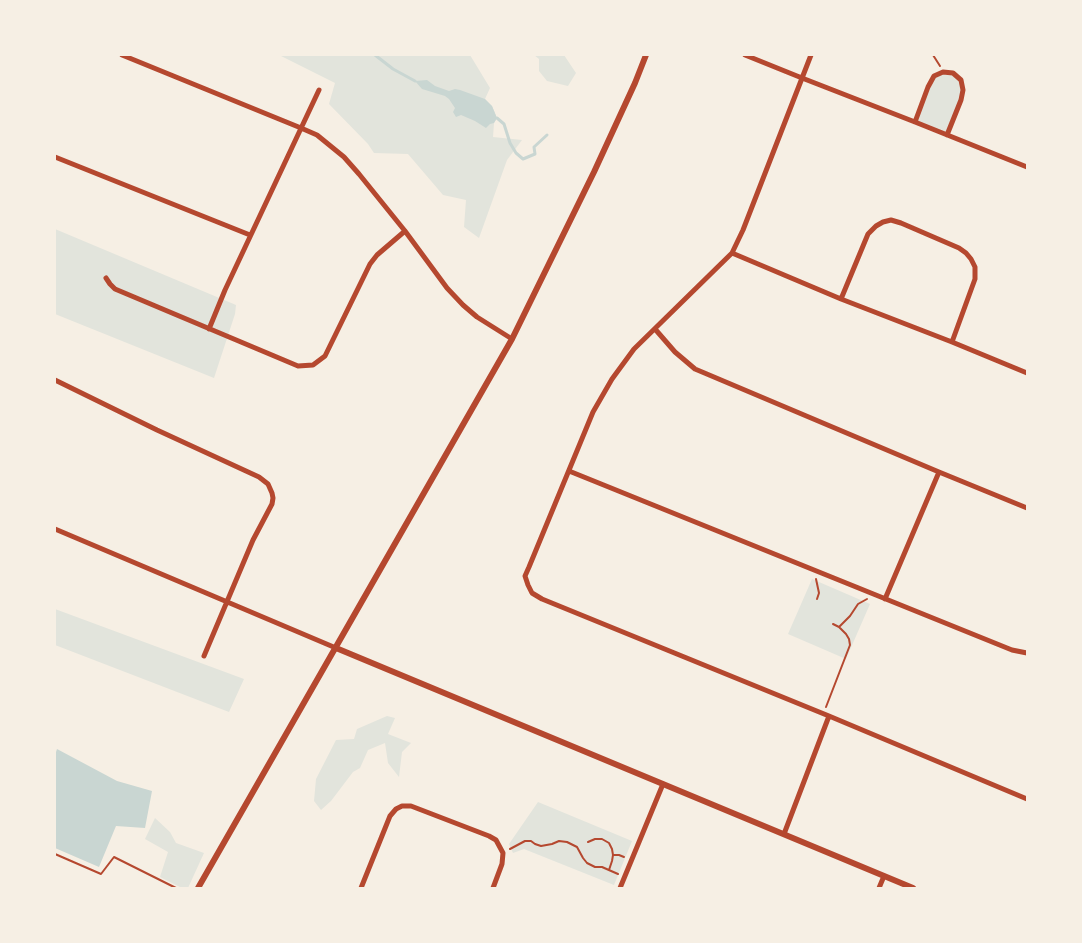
<!DOCTYPE html>
<style>
body{margin:0}
#map{position:relative;width:1082px;height:943px;overflow:hidden;background:#f6efe4;font-family:Commissioner,sans-serif}
canvas{display:block}
.frame{position:absolute;inset:0;border:56px solid #f6efe4;pointer-events:none}
</style>
<div id="map">
<canvas width="1082" height="943"></canvas>
<div class="frame"></div>
</div>
<script>
const ctx = document.querySelector('canvas').getContext('2d');
ctx.lineJoin = 'round';
function fillPath(path, color) { ctx.fillStyle = color; ctx.fill(path, 'evenodd'); }
const shape = rows => new Path2D(rows.map(r => 'M' + r).join(''));
function stroke(path, color, width, dash) { ctx.strokeStyle = color; ctx.lineWidth = width; ctx.lineCap = dash ? 'butt' : 'round'; ctx.setLineDash(dash || []); ctx.stroke(path); }
const green = shape([
 [279,55,470,55,490,88,485,99,492,106,497,118,494,123,493,137,522,140,507,160,479,238,464,227,466,200,443,195,408,154,374,153,368,144,329,104,335,83],
 [534,55,564,55,576,73,568,86,547,81,539,71,539,59],
 [943,72,953,73,961,80,963,90,947,135,915,122,934,76],
 [55,229,236,305,235,314,214,378,55,314],
 [812,579,870,604,846,659,788,634],
 [55,609,244,679,229,712,55,645],
 [387,716,395,718,388,734,411,743,402,752,399,777,388,763,385,743,368,750,360,768,353,772,331,801,321,810,314,801,316,779,336,740,354,739,357,729],
 [538,802,632,841,614,885,524,849,513,853,509,844],
 [155,818,170,832,176,843,204,853,188,888,182,888,160,877,168,852,145,839]
]);
const water = shape([
 [427,80,435,86,449,91,455,89,460,90,485,99,492,106,497,118,494,123,490,124,486,128,475,121,461,115,456,117,453,112,455,108,449,99,445,96,422,89,415,81],
 [57,749,117,781,152,791,145,828,116,826,99,867,55,848,55,755]
]);
const stream = shape([
 [375,55,393,69,415,81],
 [497,118,504,124,510,143,516,153,523,159,535,154,534,147,547,135]
]);
const path = shape([
 [933,55,940,66],
 [816,579,819,593,817,599],
 [833,624,839,627],
 [826,707,850,645,849,639,846,634,839,627,850,616,858,604,867,599],
 [588,842,595,839,602,839,609,843,612,849,613,855,612,861,609,870],
 [510,849,525,841,531,841,535,844,541,846,552,844,559,841,567,842,577,847,583,858,587,863,595,867,602,867,618,874],
 [55,854,101,874,114,857,176,888],
 [613,855,619,855,624,857]
]);
const minor = shape([
 [122,55,301,128,317,135,344,157,359,174,405,231,447,288,463,305,477,317,512,339],
 [745,55,802,78,915,122,1027,167],
 [811,55,743,230,732,253,634,349,612,379,593,412,529,567,525,576,528,585,532,593,542,599,829,716,1027,799],
 [915,122,928,87,934,76,943,72,953,73,961,80,963,90,961,100,947,135],
 [55,157,250,235],
 [732,253,841,299,952,342,1027,373],
 [106,278,110,284,115,289,298,366,313,365,325,356,370,264,377,255,405,231],
 [841,299,868,234,876,226,883,222,891,220,901,223,959,248,966,253,971,259,975,267,975,279,952,342],
 [209,329,225,290,319,90],
 [655,329,675,352,695,369,939,472,1027,508],
 [55,380,157,430,259,477,268,484,272,493,273,498,272,504,253,540,204,656],
 [569,471,1012,650,1027,653],
 [55,529,336,648],
 [885,599,939,472],
 [784,834,829,716],
 [361,888,390,816,396,809,402,806,411,806,489,836,496,840,503,853,502,864,493,888],
 [620,888,663,784],
 [879,888,884,876]
]);
const tertiary = shape([
 [336,648,913,888],
 [198,888,512,339,594,172,635,83,646,55]
]);
fillPath(green, '#e2e4dc');
fillPath(water, '#c9d6d2');
stroke(stream, '#c9d6d2', 3);
stroke(path, '#b5482f', 2);
stroke(minor, '#b5482f', 5);
stroke(tertiary, '#b5482f', 6);
</script>
